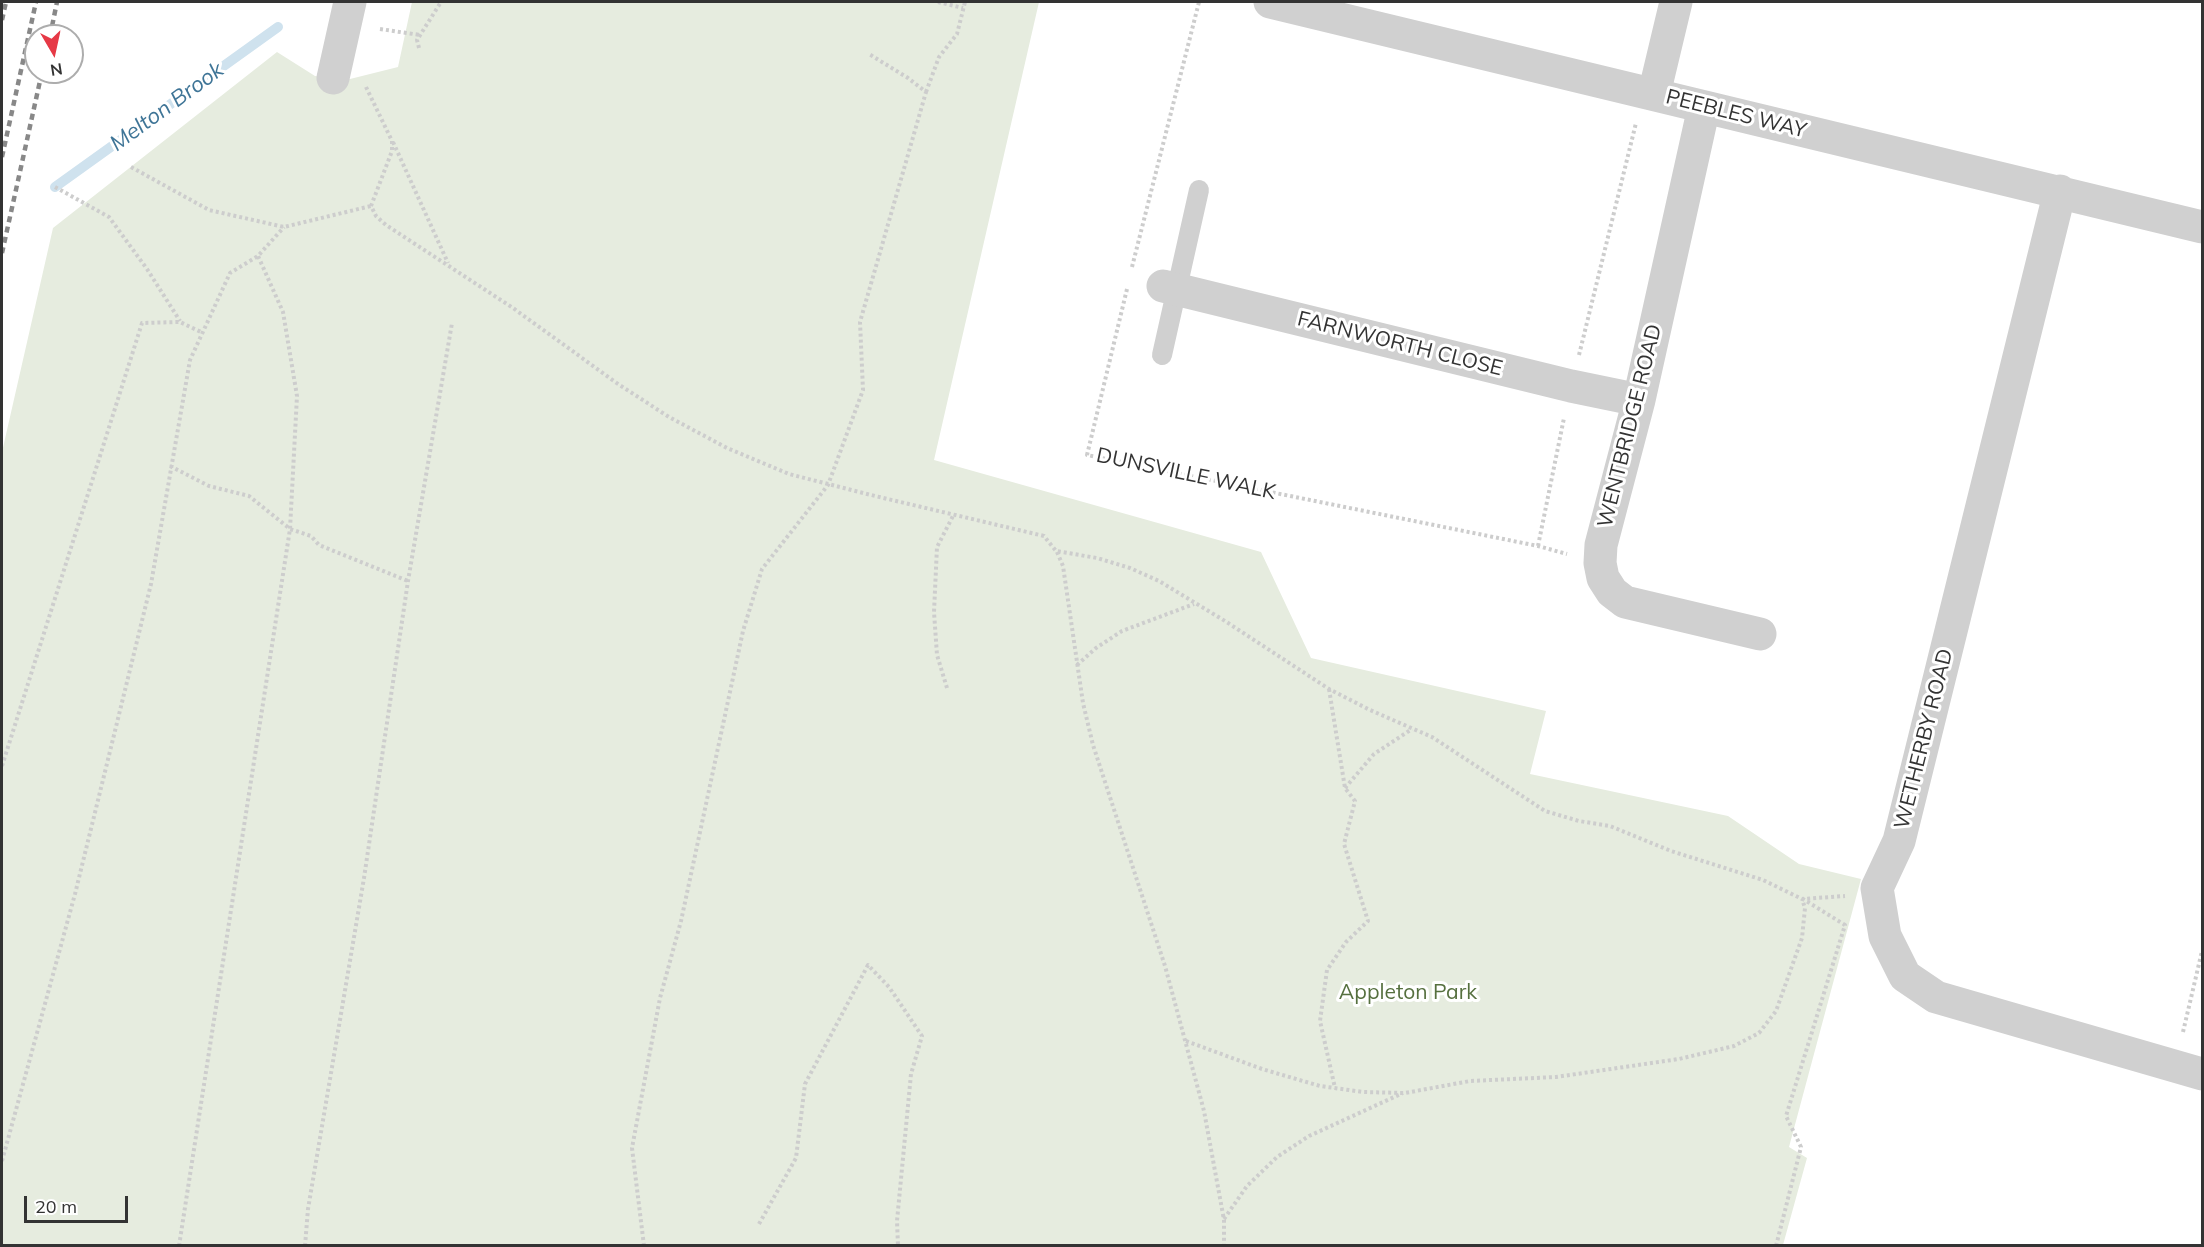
<!DOCTYPE html>
<style>
body{margin:0}
#map{position:relative;width:2204px;height:1247px;overflow:hidden;background:#fff;font-family:Mulish,sans-serif}
canvas{display:block}
.frame{position:absolute;inset:0;border:3px solid #333;pointer-events:none}
.north{position:absolute;left:24px;top:24px;width:60px;height:60px;box-sizing:border-box;background:#fff;border:2px solid #adadad;border-radius:50%;rotate:171deg;font-size:16px;font-weight:700;line-height:24px;text-align:center;color:#333}
.north::after{content:'';display:block;margin:auto;width:21px;height:27px;background:#e63946;clip-path:polygon(50% 0,100% 100%,50% 72%,0 100%)}
.scale{position:absolute;left:24px;top:1196px;width:104px;height:27px;box-sizing:border-box;border:3px solid #333;border-top:0;padding-left:8px;font-size:18px;line-height:21px;white-space:nowrap;color:#333;-webkit-text-stroke:4px #fff;paint-order:stroke}
</style>
<div id="map">
<canvas width="2204" height="1247"></canvas>
<div class="frame"></div>
<div class="north">N</div>
<div class="scale">20 m</div>
</div>
<script>
const ctx = document.querySelector('canvas').getContext('2d');
ctx.lineJoin = 'round';
function fillPath(path, color) { ctx.fillStyle = color; ctx.fill(path, 'evenodd'); }
const shape = rows => new Path2D(rows.map(r => 'M' + r).join(''));
function stroke(path, color, width, dash) { ctx.strokeStyle = color; ctx.lineWidth = width; ctx.lineCap = dash ? 'butt' : 'round'; ctx.setLineDash(dash || []); ctx.stroke(path); }
function label(font, color, halo, rows, align = 'center') {
  ctx.font = font + ' Mulish,sans-serif'; ctx.lineWidth = 6; ctx.setLineDash([]); ctx.textBaseline = 'middle'; ctx.strokeStyle = halo; ctx.fillStyle = color; for (const [text, x, y, turn = 0] of rows) {
    ctx.save(); ctx.translate(x, y); ctx.rotate((+turn || 0) * Math.PI / 180); ctx.textAlign = isNaN(turn) ? turn : align; if (halo) ctx.strokeText(text, 0, 0); ctx.fillText(text, 0, 0); ctx.restore();
  }
}
const green = shape([
 [412,2,1039,2,934,460,1261,552,1311,658,1546,711,1530,774,1728,816,1799,864,1861,879,1789,1147,1807,1158,1783,1245,2,1246,2,452,53,228,277,52,315,76,350,79,398,67]
]);
const stream = shape([
 [55,187,278,27]
]);
const path = shape([
 [938,2,963,8],
 [380,29,420,35],
 [419,48,417,40,441,2],
 [366,87,392,141,392,151,371,206,376,216,386,225,513,308,618,384,669,417,727,448,789,474,875,496,1044,536,1056,551,1097,558,1130,568,1159,581,1225,621,1329,689,1370,710,1432,737,1545,811,1579,821,1610,826,1671,851,1763,880,1802,899,1845,896],
 [926,92,939,57,957,34,965,2],
 [393,142,448,263],
 [131,167,209,210,284,227,371,206],
 [55,187,109,217,147,269,180,321],
 [1132,267,1199,2],
 [1127,289,1087,455,1538,546,1567,554],
 [1579,355,1636,123],
 [170,466,209,486,249,496,290,529,311,536,319,545,408,581],
 [1538,546,1564,418],
 [1057,552,1063,566,1083,703,1093,745,1165,966,1204,1111,1224,1220,1224,1246],
 [1077,665,1096,648,1122,631,1194,604],
 [947,688,937,655,934,612,937,547,954,514],
 [1329,689,1345,788,1355,801,1344,844,1368,921,1346,942,1327,970,1320,1021,1335,1088],
 [2,766,142,323,180,322,203,333],
 [1345,788,1374,754,1412,729],
 [2183,1032,2202,951],
 [1186,1041,1262,1069,1320,1086,1363,1092,1405,1093,1470,1081,1556,1077,1679,1059,1734,1046,1759,1033,1776,1011,1802,938,1805,908,1802,899],
 [2,1161,75,894,151,584,190,360,230,273,258,256,284,227],
 [1224,1219,1247,1186,1277,1157,1309,1136,1403,1093],
 [759,1224,796,1158,805,1084,868,965,889,987,922,1036,911,1074,897,1221,898,1246],
 [179,1246,290,529,297,396,283,312,258,256],
 [305,1246,308,1209,364,878,408,581,452,323],
 [644,1246,632,1148,660,998,681,921,743,631,762,569,828,485,863,390,860,322,926,92,908,78,869,54],
 [1776,1246,1801,1147,1786,1116,1845,925,1803,899]
]);
const lane = shape([
 [1162,355,1199,190]
]);
const street = shape([
 [1270,2,2202,227],
 [333,78,350,2],
 [1654,94,1676,2],
 [1704,107,1639,400,1601,545,1600,563,1603,578,1612,592,1625,602,1760,634],
 [2060,191,1899,841,1877,888,1885,936,1905,976,1936,997,2202,1074],
 [1163,286,1571,386,1639,400]
]);
const rail = shape([
 [2,20,6,2],
 [50,36,57,2],
 [2,157,36,2],
 [2,253,42,72]
]);
const streetNames = [
 ["PEEBLES WAY",1736,114,14],
 ["FARNWORTH CLOSE",1400,344,14],
 ["WENTBRIDGE ROAD",1630,426,-76],
 ["DUNSVILLE WALK",1186,474,12],
 ["WETHERBY ROAD",1924,739,-76]
];
const parkNames = [
 ["Appleton Park",1408,993]
];
const waterNames = [
 ["Melton Brook",167,107,-36]
];
fillPath(green, '#e6ecdf');
stroke(stream, '#cfe2ee', 10);
stroke(path, '#cdcdcd', 4, [3, 3]);
stroke(lane, '#d0d0d0', 20);
stroke(street, '#d0d0d0', 33);
stroke(rail, '#888', 4.5, [6, 4.5]);
label('21px', '#333', '#fff', streetNames);
label('21px', '#56703f', '#fff', parkNames);
label('italic 22px', '#3f7597', '#fff', waterNames);
</script>
